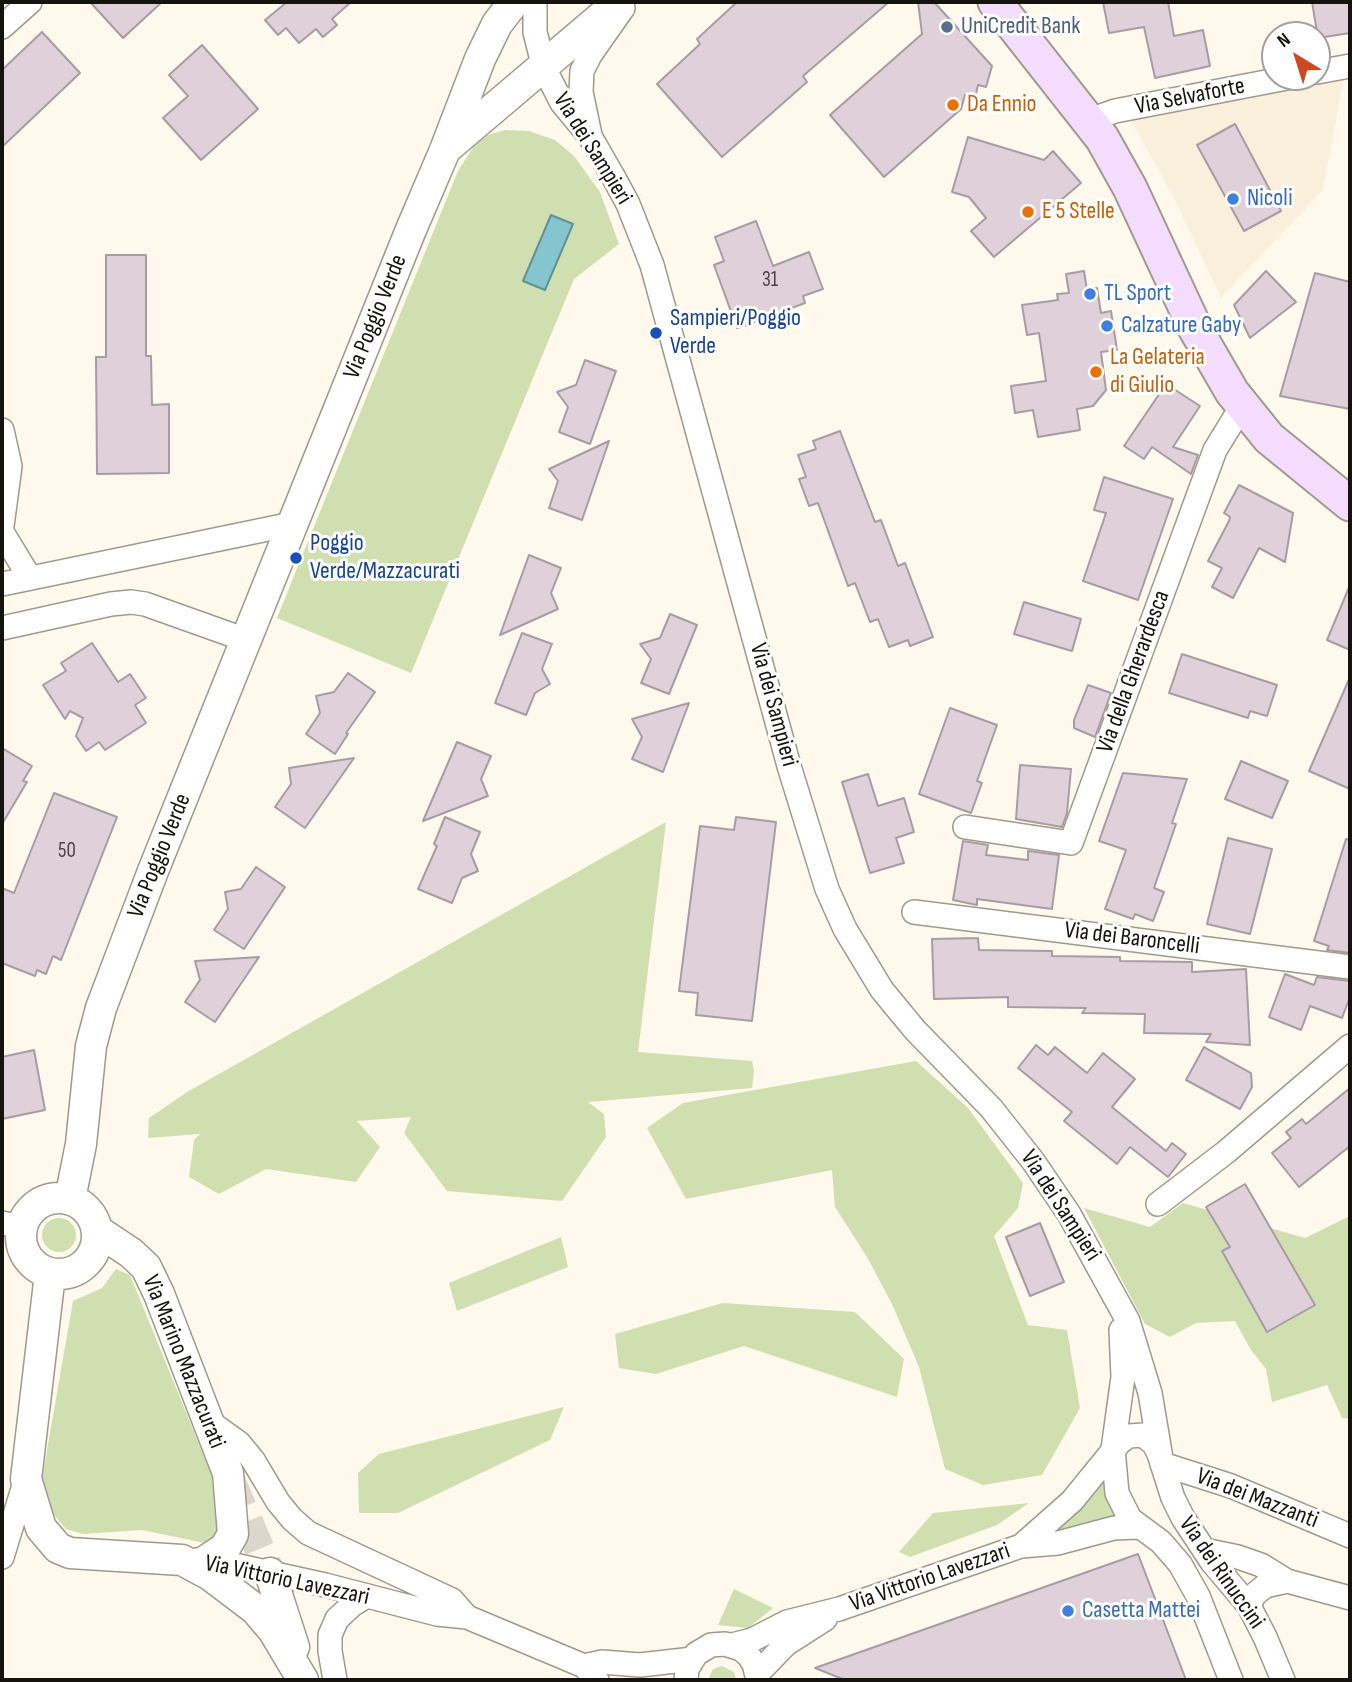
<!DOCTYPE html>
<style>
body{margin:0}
#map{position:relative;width:1352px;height:1682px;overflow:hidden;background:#fff9ed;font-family:"Sofia Sans Condensed",sans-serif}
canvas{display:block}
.frame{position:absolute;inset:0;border:4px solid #15130e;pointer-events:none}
.north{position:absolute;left:1261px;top:21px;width:70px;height:70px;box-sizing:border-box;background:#fff;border:2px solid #a1a19f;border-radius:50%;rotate:322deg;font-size:19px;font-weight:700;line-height:28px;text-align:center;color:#15130e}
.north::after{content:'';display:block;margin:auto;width:24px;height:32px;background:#d04721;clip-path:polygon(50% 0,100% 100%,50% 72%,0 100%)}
</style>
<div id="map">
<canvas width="1352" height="1682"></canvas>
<div class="frame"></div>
<div class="north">N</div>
</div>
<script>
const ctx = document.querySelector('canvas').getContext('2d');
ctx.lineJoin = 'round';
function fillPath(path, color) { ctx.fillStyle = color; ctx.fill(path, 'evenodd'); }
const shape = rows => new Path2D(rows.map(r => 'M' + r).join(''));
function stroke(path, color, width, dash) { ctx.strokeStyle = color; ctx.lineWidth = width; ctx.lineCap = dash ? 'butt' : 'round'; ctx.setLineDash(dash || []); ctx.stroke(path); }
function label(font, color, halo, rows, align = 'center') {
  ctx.font = font + ' "Sofia Sans Condensed",sans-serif'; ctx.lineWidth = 6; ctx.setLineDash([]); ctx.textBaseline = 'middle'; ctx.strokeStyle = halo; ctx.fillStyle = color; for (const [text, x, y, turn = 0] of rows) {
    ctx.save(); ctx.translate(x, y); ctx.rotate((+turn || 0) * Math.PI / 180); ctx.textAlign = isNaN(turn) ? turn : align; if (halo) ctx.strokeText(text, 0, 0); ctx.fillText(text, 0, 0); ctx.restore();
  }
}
const built = shape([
 [1345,72,1323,190,1221,298,1173,196,1130,119]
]);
const green = shape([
 [505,130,529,131,555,140,574,156,600,192,619,244,574,279,411,673,277,618,458,171,474,146,488,135],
 [666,822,638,1052,752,1061,754,1071,752,1088,588,1102,604,1114,606,1137,562,1201,447,1191,404,1133,411,1117,357,1121,380,1147,356,1182,266,1169,219,1194,189,1177,194,1140,200,1134,148,1138,149,1118,187,1092],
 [916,1061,968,1108,1023,1183,1018,1208,994,1236,1028,1325,1067,1330,1080,1408,1042,1475,983,1485,945,1469,919,1367,892,1304,867,1257,835,1207,832,1170,686,1199,647,1128,683,1103],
 [1183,1203,1305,1238,1350,1216,1350,1419,1342,1418,1327,1385,1272,1402,1266,1369,1251,1350,1235,1321,1196,1323,1170,1337,1145,1324,1084,1208,1150,1227],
 '42 1235a17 17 0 1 1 34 0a17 17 0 1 1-34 0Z',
 [561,1237,568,1267,457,1311,449,1283],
 [116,1269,130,1275,223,1503,218,1533,205,1543,142,1530,83,1534,66,1529,54,1515,41,1485,73,1301,102,1288],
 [723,1303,855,1312,904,1359,897,1397,744,1346,656,1374,619,1368,615,1334],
 [564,1407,550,1440,398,1513,359,1513,358,1473,379,1454],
 [1102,1478,1107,1499,1116,1515,1056,1534,1053,1531,1072,1516,1091,1496],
 [1029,1503,997,1525,910,1557,899,1552,933,1513],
 [734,1589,773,1608,748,1628,718,1625],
 [722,1666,734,1672,736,1680,708,1680,713,1669]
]);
const water = shape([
 [551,215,573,224,545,290,523,281,551,215]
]);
const building = shape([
 [90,2,162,2,123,38,90,2],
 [287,2,351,2,332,19,337,25,323,37,316,29,299,43,286,28,278,35,265,20,287,2],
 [737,2,889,2,803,76,807,82,722,157,657,84,700,44,697,39,737,2],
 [918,2,934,2,992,66,986,87,978,85,975,98,965,95,961,109,884,177,830,115,922,34,918,2],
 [1103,2,1168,2,1174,36,1203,30,1210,66,1155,78,1144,27,1109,33,1103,2],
 [1312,2,1349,2,1350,33,1318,38,1312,2],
 [42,32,80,73,2,147,2,70,42,32],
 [202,45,258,109,201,160,163,118,188,96,169,75,202,45],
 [1235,124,1281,211,1244,231,1197,145,1235,124],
 [968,137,1044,160,1053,151,1081,183,994,257,971,231,986,218,969,197,952,192,968,137],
 [756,221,773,266,809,252,823,289,803,296,805,303,737,328,714,265,724,261,715,237,756,221],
 [106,255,146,255,146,356,151,356,152,405,169,404,169,473,97,474,96,357,106,357,106,255],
 [1084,271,1087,290,1097,288,1101,313,1111,311,1117,350,1101,352,1106,390,1093,406,1077,409,1080,430,1038,437,1033,410,1015,413,1011,386,1046,381,1039,333,1027,335,1022,305,1058,300,1057,294,1069,293,1066,274,1084,271],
 [1266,271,1296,302,1250,338,1234,305,1266,271],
 [1315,273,1350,282,1350,409,1280,396,1315,273],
 [585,360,616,371,590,444,559,432,568,407,557,392,576,385,585,360],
 [1166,384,1200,406,1173,447,1198,455,1191,474,1152,447,1144,459,1124,446,1166,384],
 [840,431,875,522,881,520,898,566,905,563,933,637,910,646,908,640,889,647,878,619,870,622,855,583,848,586,818,503,809,506,799,479,806,477,798,455,816,449,813,441,840,431],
 [609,441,582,520,549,508,558,481,549,469,609,441],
 [1104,477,1173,499,1138,600,1083,581,1106,513,1094,510,1104,477],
 [1239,485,1293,513,1285,562,1259,548,1233,598,1212,587,1222,568,1208,561,1229,521,1230,517,1224,513,1239,485],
 [529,555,561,568,551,593,558,609,500,635,529,555],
 [1350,585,1350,650,1327,640,1350,585],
 [1024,602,1081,619,1072,651,1014,634,1024,602],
 [670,614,697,625,669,694,641,683,651,659,640,644,660,638,670,614],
 [522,633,552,644,542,669,550,684,535,693,526,715,495,703,522,633],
 [92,643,118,682,130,674,146,698,135,705,146,723,105,750,99,742,86,751,76,736,83,718,70,711,65,719,43,685,66,671,61,663,92,643],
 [1182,654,1277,685,1267,716,1250,711,1248,718,1169,693,1182,654],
 [348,673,375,692,346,733,348,734,335,754,306,734,320,713,316,696,334,692,348,673],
 [1350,677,1350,789,1309,771,1350,677],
 [1088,685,1111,693,1095,737,1074,728,1074,720,1088,685],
 [689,703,663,772,632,759,642,737,632,719,689,703],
 [950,708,997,725,977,781,982,783,971,813,919,794,950,708],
 [457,742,491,756,481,779,488,796,423,821,457,742],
 [2,748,32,766,23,781,27,782,2,824,2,748],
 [354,758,305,828,275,807,291,784,289,768,354,758],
 [1241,761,1288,781,1272,818,1225,799,1241,761],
 [1020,765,1071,769,1067,813,1062,827,1016,819,1020,765],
 [1123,773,1187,779,1172,823,1176,824,1154,888,1164,892,1153,921,1135,914,1133,919,1105,909,1126,850,1099,841,1123,773],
 [868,774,878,806,904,798,914,832,896,838,904,863,870,873,842,782,868,774],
 [54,793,117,817,61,960,53,956,46,974,37,970,35,976,2,963,2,888,14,893,54,793],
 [445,817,480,832,471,854,478,871,462,878,452,903,418,889,437,846,434,844,445,817],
 [736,817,776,822,752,1021,696,1015,698,993,679,991,700,826,734,830,736,817],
 [1228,838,1272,849,1250,934,1207,924,1228,838],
 [1346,839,1350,840,1350,953,1327,950,1329,946,1314,941,1346,839],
 [963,841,988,845,986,855,1028,860,1028,851,1059,855,1052,909,977,899,977,905,953,900,963,841],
 [256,867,285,887,244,949,214,930,228,909,225,892,241,889,256,867],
 [978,938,979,950,1052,951,1052,956,1120,957,1120,961,1192,962,1192,972,1246,969,1250,1045,1206,1042,1211,1034,1144,1033,1145,1014,1082,1013,1086,1008,1008,1007,1008,997,934,999,932,939,978,938],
 [259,957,215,1022,185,1002,200,980,195,961,259,957],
 [1285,974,1314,985,1317,977,1350,981,1350,997,1342,1018,1310,1006,1301,1030,1269,1017,1285,974],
 [1036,1045,1048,1055,1055,1047,1087,1073,1103,1053,1135,1079,1112,1107,1166,1151,1172,1143,1186,1154,1168,1177,1130,1147,1117,1164,1064,1121,1072,1112,1018,1068,1036,1045],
 [1204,1047,1251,1073,1252,1087,1240,1109,1186,1080,1204,1047],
 [34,1050,45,1110,2,1119,2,1057,34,1050],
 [1350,1088,1350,1146,1299,1187,1272,1153,1291,1138,1286,1132,1302,1119,1306,1124,1350,1088],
 [1245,1184,1315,1305,1267,1332,1222,1251,1230,1247,1206,1207,1245,1184],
 [1040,1223,1064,1282,1030,1296,1006,1237,1040,1223],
 [1138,1554,1186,1680,845,1680,815,1668,1138,1554]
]);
const tertiaryTunnel = shape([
 [230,1480,270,1573]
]);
const minor = shape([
 [535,2,535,32,544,68,562,103,591,138,614,178,628,204,652,265,789,766,827,889,845,929,882,990,915,1030,991,1108,1033,1161,1069,1214,1128,1321,1150,1393,1162,1464],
 [2,27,30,2],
 [1317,72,1350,66],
 [1090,120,1115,111,1292,77],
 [590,135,581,92,582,71,590,55,623,8],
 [2,430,10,466,2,526],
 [2,532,30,578],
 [2,584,292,524],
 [2,628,111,604,131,602,145,604,246,640],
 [965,827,1071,843,1215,450,1242,406],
 [914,912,1350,967],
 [1158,1204,1226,1152,1350,1046],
 [2,1223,22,1227],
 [1121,1330,1123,1377,1113,1449,1117,1493,1130,1519,1161,1542,1180,1564,1198,1596,1231,1680],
 [207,1420,239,1443,253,1460,278,1502,292,1519,308,1533,452,1600,467,1617],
 [1162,1464,1231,1486,1350,1536],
 [1021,1546,1072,1501,1120,1442,1129,1436,1143,1435,1154,1444,1159,1454,1173,1498,1183,1518,1212,1562,1249,1606,1265,1637,1283,1680],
 [1204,1550,1238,1557,1261,1565,1287,1581,1265,1586,1254,1595,1249,1606],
 [2,1557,26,1479],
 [196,1560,239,1566,325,1585,437,1614,467,1617,584,1666,597,1680],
 [1287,1581,1350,1598],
 [732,1645,752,1640,787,1622,839,1609,1021,1546,1058,1543,1114,1528,1138,1527],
 [584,1666,602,1662,640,1665,693,1659],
 [758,1673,786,1644,825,1619],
 [335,1680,330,1651,330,1635,337,1619,352,1605,365,1597],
 [686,1680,687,1669,696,1654,711,1645,725,1644,741,1649,749,1656,754,1664,758,1680]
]);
const tertiary = shape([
 [448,147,619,2],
 '21 1236a38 38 0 1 1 76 0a38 38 0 1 1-76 0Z',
 [70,1199,81,1144,91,1046,101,1008,153,871,410,232,445,150,480,59,497,24,514,2],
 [98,1231,131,1253,146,1267,159,1294,228,1473,233,1534,225,1548,207,1560],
 [50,1274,26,1479,41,1528,58,1548,70,1553,182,1560,210,1575,255,1609,273,1630,303,1680],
 [270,1573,294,1647]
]);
const secondary = shape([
 [995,2,1102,138,1130,188,1195,328,1232,392,1269,438,1350,504]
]);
const markers = [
 [947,27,7,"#5c6f8a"],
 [953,105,7,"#e8710a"],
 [1233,199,7,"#3f7fe0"],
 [1028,212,7,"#e8710a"],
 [1090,294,7,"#3f7fe0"],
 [1107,326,7,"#3f7fe0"],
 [656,333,7,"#1a4fb4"],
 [1096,372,7,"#e8710a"],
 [296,558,7,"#1a4fb4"],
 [1068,1611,7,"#3f7fe0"]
];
const numberNames = [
 ["31",770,281],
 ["50",67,852]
];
const serviceNames = [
 ["UniCredit Bank",961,27]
];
const streetNames = [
 ["Via Selvaforte",1190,97,-11],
 ["Via dei Sampieri",592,149,58],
 ["Via Poggio Verde",376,317,-68],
 ["Via della Gherardesca",1134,672,-70],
 ["Via dei Sampieri",773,705,75],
 ["Via Poggio Verde",160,856,-68],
 ["Via dei Baroncelli",1132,939,7],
 ["Via dei Sampieri",1060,1206,57],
 ["Via Marino Mazzacurati",183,1362,68],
 ["Via dei Mazzanti",1257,1499,21],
 ["Via dei Rinuccini",1221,1573,55],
 ["Via Vittorio Lavezzari",930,1578,-19],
 ["Via Vittorio Lavezzari",287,1581,12]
];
const foodNames = [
 ["Da Ennio",967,105],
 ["E 5 Stelle",1042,212],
 ["La Gelateria",1110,358],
 ["di Giulio",1110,386]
];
const shopNames = [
 ["Nicoli",1247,199],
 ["TL Sport",1104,294],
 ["Calzature Gaby",1121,326],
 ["Casetta Mattei",1082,1611]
];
const transitNames = [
 ["Sampieri/Poggio",670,319],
 ["Verde",670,347],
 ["Poggio",310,544],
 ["Verde/Mazzacurati",310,572]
];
fillPath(built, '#faefda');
fillPath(green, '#cfdfb0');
fillPath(water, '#85c5cf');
stroke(water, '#639095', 2);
fillPath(building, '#dfd0da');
stroke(building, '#a99ba4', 2);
stroke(tertiaryTunnel, '#dcd6cc', 30, [30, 15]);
stroke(minor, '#a09a8c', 26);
stroke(tertiary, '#a09a8c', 33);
stroke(secondary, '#a09a8c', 37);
stroke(minor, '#fff', 23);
stroke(tertiary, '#fff', 30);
stroke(secondary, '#f3dcfe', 33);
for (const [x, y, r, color] of markers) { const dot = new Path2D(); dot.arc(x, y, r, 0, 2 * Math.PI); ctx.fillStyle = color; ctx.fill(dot); stroke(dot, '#fff', 2.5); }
label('21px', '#484241', null, numberNames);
label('24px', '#4e5e75', '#fff', serviceNames, 'left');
label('24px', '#15130e', '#fff', streetNames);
label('24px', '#c56008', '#fff', foodNames, 'left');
label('24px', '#366cbe', '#fff', shopNames, 'left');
label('24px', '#164399', '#fff', transitNames, 'left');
</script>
